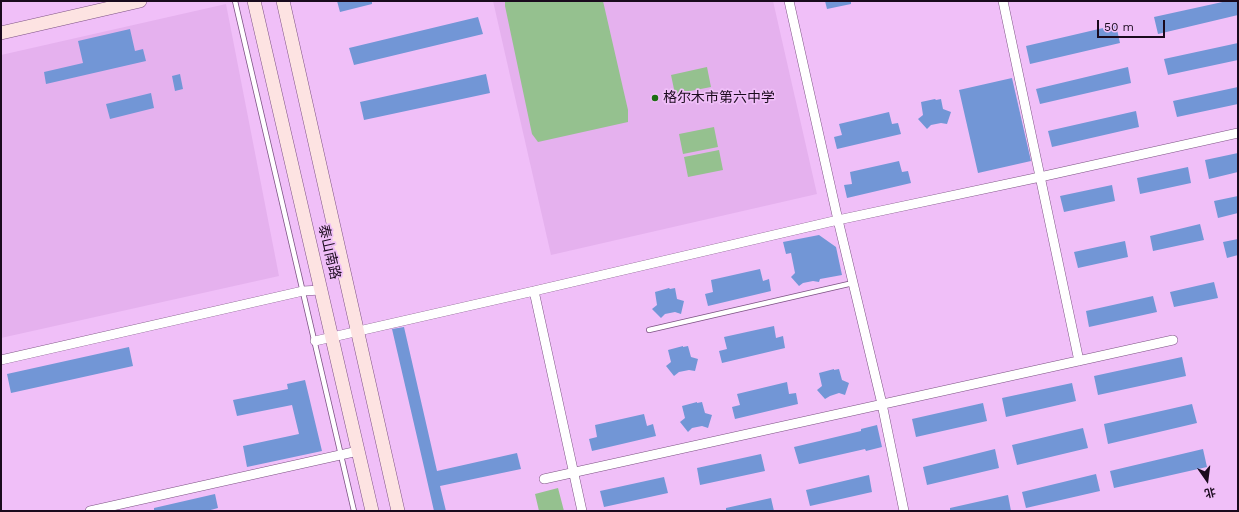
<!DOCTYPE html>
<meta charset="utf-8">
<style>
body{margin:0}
#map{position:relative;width:1239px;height:512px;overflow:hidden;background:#f0bff8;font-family:"Work Sans","Noto Sans SC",sans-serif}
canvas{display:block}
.frame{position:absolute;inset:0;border:2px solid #1a0a1d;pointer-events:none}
.north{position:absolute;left:1187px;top:460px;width:40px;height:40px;-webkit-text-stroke:3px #f0bff8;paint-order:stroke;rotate:166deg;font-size:11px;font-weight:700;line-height:16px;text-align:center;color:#1a0a1d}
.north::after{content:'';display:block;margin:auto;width:14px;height:18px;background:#1a0a1d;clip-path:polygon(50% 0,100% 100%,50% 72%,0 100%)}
.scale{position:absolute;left:1097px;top:20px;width:68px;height:18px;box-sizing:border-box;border:2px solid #1a0a1d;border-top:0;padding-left:5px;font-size:12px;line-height:14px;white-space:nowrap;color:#1a0a1d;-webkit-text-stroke:3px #f0bff8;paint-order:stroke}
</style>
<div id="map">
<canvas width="1239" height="512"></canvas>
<div class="frame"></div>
<div class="north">北</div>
<div class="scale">50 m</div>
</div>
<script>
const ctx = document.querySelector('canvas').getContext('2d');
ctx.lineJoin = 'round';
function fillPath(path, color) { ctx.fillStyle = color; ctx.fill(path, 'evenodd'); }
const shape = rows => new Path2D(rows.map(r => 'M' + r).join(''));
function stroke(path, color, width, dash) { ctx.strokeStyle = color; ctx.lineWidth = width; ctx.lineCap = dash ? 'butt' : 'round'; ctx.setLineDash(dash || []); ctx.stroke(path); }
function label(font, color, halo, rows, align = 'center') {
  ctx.font = font + ' "Work Sans","Noto Sans SC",sans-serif'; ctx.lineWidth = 3.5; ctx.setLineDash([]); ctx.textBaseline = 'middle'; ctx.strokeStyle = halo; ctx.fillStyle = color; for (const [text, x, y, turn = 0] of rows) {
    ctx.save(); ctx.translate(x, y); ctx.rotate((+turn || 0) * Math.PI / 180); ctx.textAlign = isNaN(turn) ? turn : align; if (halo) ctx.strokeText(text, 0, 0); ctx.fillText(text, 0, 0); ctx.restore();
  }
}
const built = shape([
 [493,1,773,1,817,194,551,255],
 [226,4,279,276,1,338,1,55]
]);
const green = shape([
 [505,1,603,1,628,110,628,122,538,142,532,134,505,6],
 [707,67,711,87,675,94,671,75],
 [714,127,718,147,683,154,679,134],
 [719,150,723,170,688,177,684,157],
 [558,488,564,511,539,511,535,494]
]);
const building = shape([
 [337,1,372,1,372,4,340,12],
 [825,1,851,1,851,4,827,9],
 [1227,1,1238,1,1238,15,1158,34,1154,17],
 [478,17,483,34,354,65,349,48],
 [1116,25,1120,43,1030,64,1026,46],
 [130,29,135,51,143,49,146,61,46,84,44,72,83,63,78,41],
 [1238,43,1238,60,1168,75,1164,59],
 [1128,67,1131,83,1040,104,1036,89],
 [180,74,183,89,175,91,172,76],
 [486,74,490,93,364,120,360,102],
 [1012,78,1031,161,978,173,959,90],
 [1238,87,1238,104,1177,117,1173,101],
 [151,93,154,108,110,119,106,104],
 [935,99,936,100,941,99,943,109,951,112,947,124,941,123,931,125,927,129,918,119,923,115,921,102],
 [1136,111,1139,127,1052,147,1048,131],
 [889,112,892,124,898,123,901,134,837,149,834,137,842,135,839,124],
 [1238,153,1238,172,1209,179,1205,160],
 [899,161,902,172,908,171,911,183,847,198,844,185,852,184,850,172],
 [1188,167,1191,183,1140,194,1137,178],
 [1112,185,1115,201,1064,212,1060,196],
 [1238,196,1238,213,1218,218,1214,201],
 [1200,224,1204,240,1153,251,1150,236],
 [819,235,836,247,842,275,820,279,819,282,813,281,803,283,799,286,791,277,795,273,791,253,786,254,783,242],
 [1238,239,1238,255,1227,258,1223,242],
 [1125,241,1128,257,1078,268,1074,252],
 [760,269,763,281,769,279,771,291,708,306,705,294,713,292,711,280],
 [1214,282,1218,298,1174,307,1170,292],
 [669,288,670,289,675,288,677,299,684,301,681,314,675,312,665,314,661,318,652,309,657,305,655,292],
 [1153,296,1157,312,1089,327,1086,311],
 [774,326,776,338,783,336,785,348,722,363,719,351,727,349,724,337],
 [404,327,437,471,517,453,521,469,440,486,446,511,434,511,424,467,392,329],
 [683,346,683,347,688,346,691,357,698,359,695,371,689,370,679,372,674,376,666,366,671,362,668,350],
 [129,347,133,366,11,393,7,374],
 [1182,357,1186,376,1098,395,1094,376],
 [834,369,834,370,839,369,842,380,849,383,845,395,839,393,830,396,825,399,817,390,822,386,819,373],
 [305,380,322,451,247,467,243,446,299,434,292,405,237,416,233,400,288,389,287,384],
 [787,382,789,394,796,393,798,404,735,419,732,407,740,405,737,394],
 [1072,383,1076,401,1006,417,1002,398],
 [697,402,697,403,702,402,705,413,712,415,708,428,702,426,692,428,688,432,680,422,685,418,682,406],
 [983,403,987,421,916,437,912,419],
 [1192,404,1197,423,1108,444,1104,424],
 [644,414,647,426,653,424,656,436,592,451,589,439,597,437,595,425],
 [877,425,882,447,866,451,865,449,799,464,794,447,861,431,861,429],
 [1083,428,1088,448,1017,465,1012,445],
 [995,449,999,468,927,485,923,467],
 [1203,449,1207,467,1114,488,1110,471],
 [761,454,765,471,700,485,697,468],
 [1096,474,1100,491,1026,508,1022,492],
 [869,475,872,492,810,506,806,490],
 [664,477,668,493,604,507,600,491],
 [215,494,218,508,207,511,154,511,154,508],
 [1008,495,1011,511,950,511,950,508],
 [771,498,774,511,726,511,726,508]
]);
const lane = shape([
 [235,1,354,511],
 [649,330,853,283]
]);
const street = shape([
 [789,1,838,220,882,404,904,511],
 [1003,1,1079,361],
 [534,291,582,511],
 [315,341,534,291,838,220,1040,177,1238,133],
 [1,360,303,291,321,290],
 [544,479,1173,340],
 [90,511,358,451]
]);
const secondary = shape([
 [254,1,372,511],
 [283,1,398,511],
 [1,33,140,1]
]);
const markers = [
 [655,98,4,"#1c6d12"]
];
const poiNames = [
 ["格尔木市第六中学",663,98]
];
const streetNames = [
 ["泰山南路",329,252,77]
];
fillPath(built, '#e5b1ee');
fillPath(green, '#95c18f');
fillPath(building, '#7296d6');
stroke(lane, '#7c5283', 6);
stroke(street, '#7c5283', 10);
stroke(secondary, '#7c5283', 14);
stroke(lane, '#fff', 4.5);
stroke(street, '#fff', 9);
stroke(secondary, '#fde3e2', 13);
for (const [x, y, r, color] of markers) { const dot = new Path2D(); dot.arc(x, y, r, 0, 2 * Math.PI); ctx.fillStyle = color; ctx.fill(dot); stroke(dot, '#f0bff8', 1.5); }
label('14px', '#1a0a1d', '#f0bff8', poiNames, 'left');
label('14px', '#1a0a1d', '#f0bff8', streetNames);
</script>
